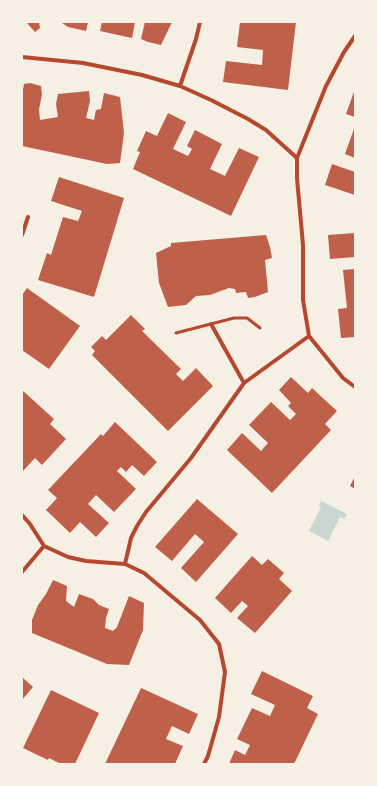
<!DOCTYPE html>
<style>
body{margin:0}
#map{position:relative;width:377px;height:786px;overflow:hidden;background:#f6efe4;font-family:Lora,serif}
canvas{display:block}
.frame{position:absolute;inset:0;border:23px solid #f6efe4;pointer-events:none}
</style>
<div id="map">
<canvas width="377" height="786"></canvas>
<div class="frame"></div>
</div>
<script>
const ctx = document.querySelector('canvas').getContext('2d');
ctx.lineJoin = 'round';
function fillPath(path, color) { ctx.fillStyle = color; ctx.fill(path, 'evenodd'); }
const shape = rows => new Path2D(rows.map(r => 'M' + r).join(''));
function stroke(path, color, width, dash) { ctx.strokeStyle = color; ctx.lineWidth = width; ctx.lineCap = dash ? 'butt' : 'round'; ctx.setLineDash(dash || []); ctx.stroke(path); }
const water = shape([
 [321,501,347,514,344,519,340,517,328,541,309,531,321,507,319,505]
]);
const building = shape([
 [26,22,39,22,40,28,35,32],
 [62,22,88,22,86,31,68,27,62,23],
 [102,22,135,22,132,38,100,31],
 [145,22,172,22,161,45,148,42,141,39],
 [240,22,296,22,288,90,223,82,226,61,262,65,263,50,237,47],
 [30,83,41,86,42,94,39,110,40,120,58,117,56,104,58,94,89,91,90,101,86,118,94,120,96,110,101,109,104,93,120,97,124,133,120,163,107,164,22,146,22,95,24,84],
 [355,89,355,117,346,114],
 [168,113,186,122,173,149,188,156,192,149,187,146,195,130,222,144,210,169,225,176,239,148,259,157,231,216,133,169,140,152,137,151,146,131,157,136],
 [355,126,355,158,345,154],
 [332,164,355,172,355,195,325,185],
 [59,177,124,198,94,297,38,280,47,253,51,255,63,217,78,221,82,211,51,201],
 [355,233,355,257,330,259,328,235],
 [266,235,270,247,272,258,265,260,268,292,255,297,248,298,246,292,236,293,235,289,229,288,210,295,196,296,186,305,168,307,159,283,156,253,171,246,171,243],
 [355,269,355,337,341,338,338,309,347,308,343,270],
 [27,288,80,326,49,369,22,350,22,295],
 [131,315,145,329,142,331,181,369,176,374,183,381,196,368,213,386,168,431,92,355,95,351,91,347,102,336,106,340],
 [291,377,308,393,312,388,337,411,325,424,331,430,272,493,227,450,242,433,261,451,268,443,249,425,271,402,290,420,296,414,288,406,291,403,279,390],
 [22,390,54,419,50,424,66,439,42,465,35,458,23,471,22,470],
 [115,422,157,462,144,476,132,465,126,472,121,467,117,471,136,489,114,512,96,495,88,504,109,523,96,537,80,522,70,533,46,510,57,498,48,490,101,434,103,436],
 [355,476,355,489,350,486],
 [197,499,238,534,196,582,181,568,204,542,195,534,172,561,155,547],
 [252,556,262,565,268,559,284,573,279,579,292,591,255,633,237,618,248,606,242,601,231,613,215,598],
 [53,580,67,586,66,601,74,607,79,594,93,599,99,605,109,609,106,618,105,628,113,631,117,627,129,596,144,603,143,630,129,665,107,664,32,633,32,620,38,605,46,594],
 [262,671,313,696,307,708,318,714,294,764,229,764,235,750,245,755,250,745,237,739,252,708,270,716,275,705,251,694],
 [22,677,33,687,22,700],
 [141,688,198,714,189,734,172,726,166,739,183,746,175,764,105,764],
 [51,690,99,713,75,764,61,764,49,758,48,760,23,748]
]);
const service = shape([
 [176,333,234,318,247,318,260,328]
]);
const minor = shape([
 [22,57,83,63,142,75,180,86,211,100,248,119,266,130,297,158,297,178,303,245,303,300,309,336,343,378,355,387],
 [180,86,196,39,200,22],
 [297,158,326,86,344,52,355,36],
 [22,235,28,217],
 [211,324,244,383],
 [22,515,30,524,44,546,68,557,86,561,125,564,144,573,200,620,219,644,225,672,219,717,208,756,204,764],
 [125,564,131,538,137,526,146,512,191,458,244,383,309,336],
 [22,572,44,546]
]);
fillPath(water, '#c9d6d2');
fillPath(building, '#bf614a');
stroke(service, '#b5482f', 3);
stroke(minor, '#b5482f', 4);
</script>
